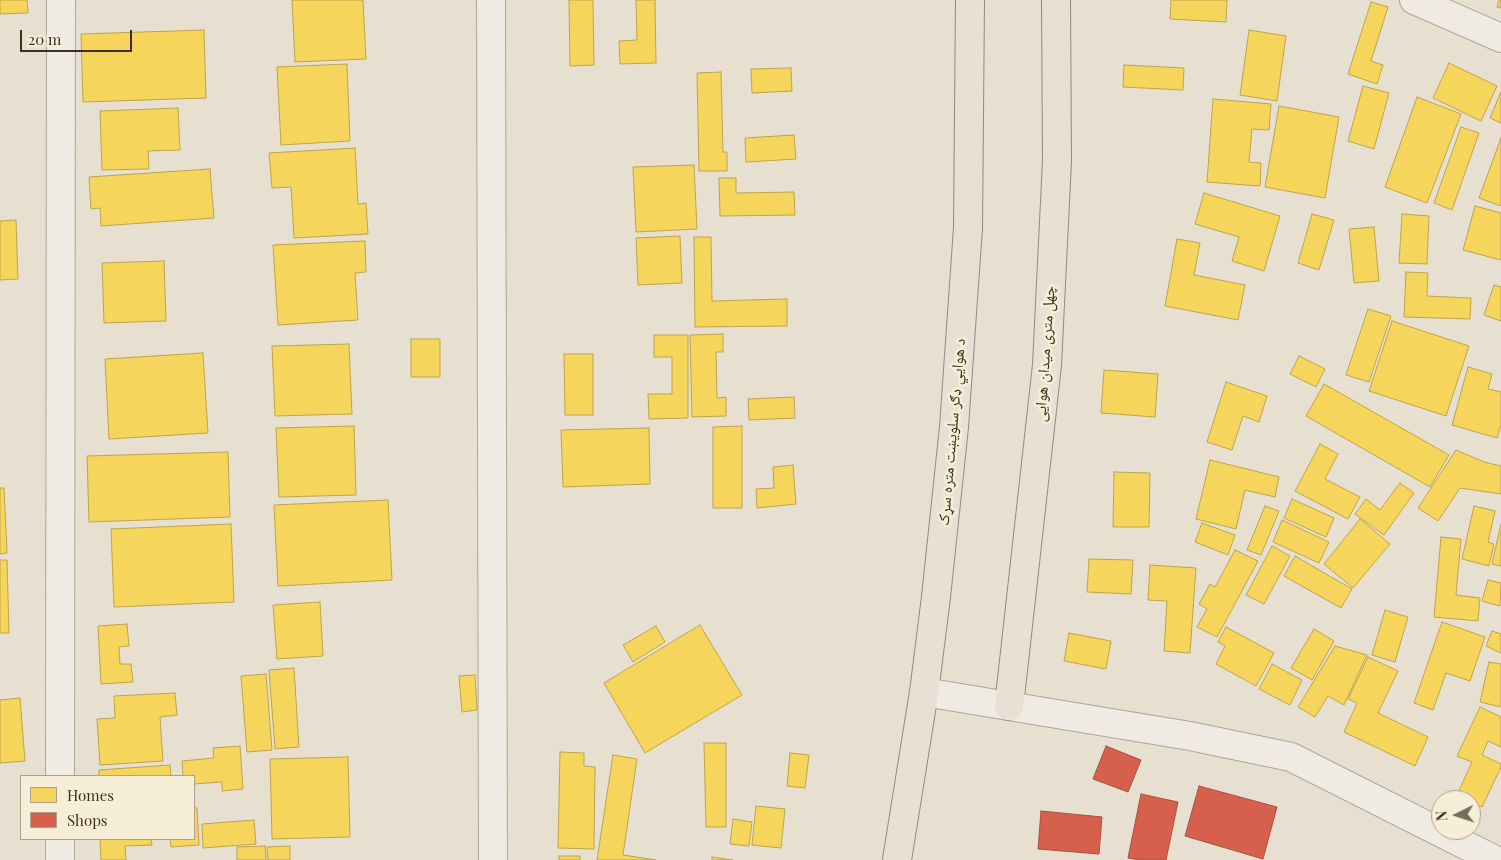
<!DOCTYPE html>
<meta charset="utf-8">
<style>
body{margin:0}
#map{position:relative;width:1501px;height:860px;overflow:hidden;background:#e7e0d1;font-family:"Playfair Display",serif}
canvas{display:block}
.legend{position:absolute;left:20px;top:775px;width:175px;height:65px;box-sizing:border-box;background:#f7eed8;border:1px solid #ada18e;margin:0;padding:6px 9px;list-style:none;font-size:15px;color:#3d2e20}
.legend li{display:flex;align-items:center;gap:10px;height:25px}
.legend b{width:25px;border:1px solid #ada18e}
.north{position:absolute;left:1431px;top:790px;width:50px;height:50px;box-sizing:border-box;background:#f7eed8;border:1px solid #ada18e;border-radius:50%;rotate:266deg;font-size:14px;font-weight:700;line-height:20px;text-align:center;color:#3d2e20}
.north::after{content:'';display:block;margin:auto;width:18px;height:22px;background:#786c5e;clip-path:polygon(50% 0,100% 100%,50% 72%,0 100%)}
.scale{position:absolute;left:20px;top:30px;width:112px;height:22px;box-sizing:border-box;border:2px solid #3d2e20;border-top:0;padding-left:6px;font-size:15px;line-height:18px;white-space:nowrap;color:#3d2e20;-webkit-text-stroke:4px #f7eed8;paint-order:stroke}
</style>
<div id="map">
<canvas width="1501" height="860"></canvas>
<ul class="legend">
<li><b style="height:14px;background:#f6d55c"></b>Homes</li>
<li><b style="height:14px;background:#d6604d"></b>Shops</li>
</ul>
<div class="north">N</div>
<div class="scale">20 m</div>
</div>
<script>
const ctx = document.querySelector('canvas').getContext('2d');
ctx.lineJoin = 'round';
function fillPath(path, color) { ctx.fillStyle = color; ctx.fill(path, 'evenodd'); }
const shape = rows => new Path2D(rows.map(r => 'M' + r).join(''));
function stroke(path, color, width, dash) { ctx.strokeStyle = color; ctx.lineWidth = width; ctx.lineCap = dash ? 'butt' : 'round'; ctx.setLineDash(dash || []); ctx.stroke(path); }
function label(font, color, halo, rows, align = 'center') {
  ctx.font = font + ' "Playfair Display","Noto Naskh Arabic",serif'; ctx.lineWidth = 5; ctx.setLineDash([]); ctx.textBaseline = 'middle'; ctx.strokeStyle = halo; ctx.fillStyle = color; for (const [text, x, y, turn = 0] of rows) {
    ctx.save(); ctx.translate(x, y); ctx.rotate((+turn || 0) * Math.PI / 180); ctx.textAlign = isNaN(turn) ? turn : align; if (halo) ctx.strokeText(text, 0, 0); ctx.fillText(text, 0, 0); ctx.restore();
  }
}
const homes = shape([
 [0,0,27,0,28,13,0,14,0,0],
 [292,0,363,0,366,59,295,62,292,0],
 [569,0,593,0,594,65,570,66,569,0],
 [636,0,655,0,656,63,620,64,619,41,637,40,636,0],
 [1171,0,1227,0,1226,22,1170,19,1171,0],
 [1499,0,1501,0,1501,8,1497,7,1499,0],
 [1371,2,1388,7,1371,61,1383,65,1377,84,1348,74,1371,2],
 [204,30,206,98,83,102,81,34,204,30],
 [1249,30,1286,36,1277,101,1240,95,1249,30],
 [1449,63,1497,86,1481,121,1433,98,1449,63],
 [347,64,350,141,281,145,277,67,347,64],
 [1124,65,1184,68,1183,90,1123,87,1124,65],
 [791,68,792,91,752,93,751,69,791,68],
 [721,72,723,152,727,152,727,171,699,171,697,73,721,72],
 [1363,86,1389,93,1374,149,1348,141,1363,86],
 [1501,92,1501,123,1490,118,1501,92],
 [1417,97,1461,114,1427,203,1385,187,1417,97],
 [1213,99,1271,104,1269,130,1252,129,1249,162,1261,163,1260,186,1207,182,1213,99],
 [1279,106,1339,117,1325,198,1265,187,1279,106],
 [178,108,180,150,148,151,149,169,102,170,100,111,178,108],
 [1461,127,1479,133,1452,210,1434,203,1461,127],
 [794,135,796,159,746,162,745,138,794,135],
 [1501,138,1501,206,1479,198,1501,138],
 [355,148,358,204,366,203,368,234,294,238,291,187,272,188,269,153,355,148],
 [694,165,697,229,636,232,633,167,694,165],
 [210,169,214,218,101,226,100,208,91,209,89,177,210,169],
 [719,178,736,178,736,193,794,192,795,215,720,216,719,178],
 [1204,193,1280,216,1264,271,1232,261,1239,237,1195,224,1204,193],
 [1475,206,1501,213,1501,260,1463,250,1475,206],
 [1312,214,1334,220,1319,270,1298,263,1312,214],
 [1402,214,1429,216,1427,264,1399,263,1402,214],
 [16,220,18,279,0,280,0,221,16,220],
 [1374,227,1379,281,1354,283,1349,229,1374,227],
 [680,236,682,283,638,285,636,238,680,236],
 [694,237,711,237,712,301,787,299,787,326,695,327,694,237],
 [1177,239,1200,243,1194,275,1245,285,1238,320,1165,306,1177,239],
 [365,241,366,272,355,273,358,320,278,325,273,245,365,241],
 [164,261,166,321,104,323,102,263,164,261],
 [1406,272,1428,273,1427,296,1471,298,1470,319,1404,317,1406,272],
 [1494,285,1501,287,1501,321,1484,315,1494,285],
 [1368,309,1391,316,1369,382,1346,375,1368,309],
 [1392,321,1469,346,1446,416,1369,391,1392,321],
 [723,334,723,352,716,352,717,398,726,397,726,416,692,417,690,335,723,334],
 [654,335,688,335,688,418,649,419,648,394,672,394,672,357,654,357,654,335],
 [411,339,440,339,440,377,411,377,411,339],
 [349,344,352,414,275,416,272,346,349,344],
 [203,353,208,433,109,439,105,359,203,353],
 [564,354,593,354,593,415,565,415,564,354],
 [1299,356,1325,369,1316,387,1290,374,1299,356],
 [1468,367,1492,374,1488,389,1501,392,1501,425,1497,438,1452,425,1468,367],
 [1104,370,1158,374,1155,417,1101,413,1104,370],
 [1226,382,1267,396,1259,422,1243,416,1232,450,1207,442,1226,382],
 [1324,384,1449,455,1430,487,1306,416,1324,384],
 [794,397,795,418,749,420,748,399,794,397],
 [354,426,356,495,279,497,276,428,354,426],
 [742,426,742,508,713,508,713,427,742,426],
 [649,428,650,484,563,487,561,430,649,428],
 [1320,444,1338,454,1325,479,1360,497,1348,519,1295,491,1320,444],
 [1456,450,1484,462,1501,466,1501,494,1460,488,1438,521,1418,508,1456,450],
 [228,452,230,517,89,522,87,456,228,452],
 [1210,460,1279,477,1275,497,1245,490,1236,529,1196,519,1210,460],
 [793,465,796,504,757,508,756,489,774,488,773,467,793,465],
 [1114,472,1150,473,1149,527,1113,527,1114,472],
 [1400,483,1414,493,1384,535,1355,514,1366,499,1380,510,1400,483],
 [0,488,4,488,7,553,0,554,0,488],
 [1292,499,1334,518,1326,537,1284,518,1292,499],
 [388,500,392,580,278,586,274,505,388,500],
 [1265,506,1279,511,1261,555,1247,550,1265,506],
 [1474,506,1495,511,1488,542,1494,544,1489,566,1462,559,1474,506],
 [1360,519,1390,544,1353,588,1324,564,1360,519],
 [1282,520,1329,542,1319,563,1273,542,1282,520],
 [1202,523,1235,535,1228,555,1195,542,1202,523],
 [231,524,234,602,114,607,111,529,231,524],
 [1501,524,1501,566,1492,564,1501,524],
 [1441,537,1461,539,1456,595,1480,598,1478,621,1434,617,1441,537],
 [1272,546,1290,556,1264,604,1246,595,1272,546],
 [1235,550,1258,561,1217,637,1197,627,1207,609,1199,604,1210,584,1215,587,1235,550],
 [1295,556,1352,589,1341,608,1284,576,1295,556],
 [1089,559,1133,560,1131,594,1087,592,1089,559],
 [0,560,7,560,9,633,0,633,0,560],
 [1150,565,1196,568,1190,653,1164,651,1167,601,1148,600,1150,565],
 [1488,580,1501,583,1500,606,1482,601,1488,580],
 [320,602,323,656,277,659,273,605,320,602],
 [1385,610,1408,617,1395,662,1372,655,1385,610],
 [1442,622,1485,637,1470,681,1446,673,1433,710,1414,703,1442,622],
 [127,624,129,646,119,647,120,664,131,664,133,682,101,684,98,626,127,624],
 [700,625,742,695,645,753,604,683,700,625],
 [656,626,665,642,633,662,623,645,656,626],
 [1226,627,1274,653,1256,686,1216,664,1225,646,1218,642,1226,627],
 [1314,629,1334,641,1312,680,1291,668,1314,629],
 [1492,631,1501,634,1501,653,1486,646,1492,631],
 [1069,633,1111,641,1106,669,1064,661,1069,633],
 [1335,646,1367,655,1344,705,1328,696,1315,717,1298,707,1335,646],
 [1368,657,1398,671,1378,713,1428,737,1415,766,1344,732,1357,703,1348,699,1368,657],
 [1489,662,1501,664,1501,707,1480,702,1489,662],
 [1272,664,1302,680,1290,705,1259,689,1272,664],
 [294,668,299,747,275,749,269,670,294,668],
 [266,674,272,750,247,752,241,676,266,674],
 [475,675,477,710,462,712,459,676,475,675],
 [175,693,177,715,160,717,163,761,100,765,97,719,115,718,114,696,175,693],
 [20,698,25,761,0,763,0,700,20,698],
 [1480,707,1501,717,1501,747,1488,741,1482,755,1501,764,1501,767,1482,807,1471,802,1471,800,1457,795,1472,762,1457,756,1480,707],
 [704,743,726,743,726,827,706,827,704,743],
 [240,746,243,789,222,791,222,782,194,784,194,776,183,776,182,761,214,758,213,748,240,746],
 [560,752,584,753,584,766,595,767,594,849,558,848,560,752],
 [790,753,809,755,805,788,787,786,790,753],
 [613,755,637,759,623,855,656,860,597,860,613,755],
 [348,757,350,837,272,839,270,759,348,757],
 [170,765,171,776,99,776,99,770,170,765],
 [756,806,785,809,781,848,752,845,756,806],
 [194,808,197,808,199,845,171,847,170,839,194,839,194,808],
 [733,819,752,822,749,846,730,844,733,819],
 [254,820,256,844,203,848,202,824,254,820],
 [100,839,151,839,152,845,125,846,126,860,101,860,100,839],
 [265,846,266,860,237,860,237,847,265,846],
 [290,846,290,860,268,860,267,847,290,846],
 [559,856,580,856,580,860,559,860,559,856],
 [712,857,733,860,712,860,712,857]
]);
const shops = shape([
 [1106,746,1141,760,1128,792,1093,779,1106,746],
 [1199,786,1277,807,1263,859,1185,836,1199,786],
 [1141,794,1178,802,1166,860,1139,860,1128,858,1141,794],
 [1041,811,1102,817,1099,854,1038,849,1041,811]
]);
const street = shape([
 [491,0,493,860],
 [1414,0,1501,38],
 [924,692,1190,736,1291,757,1495,860],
 [60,776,61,0],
 [60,860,60,839]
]);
const primary = shape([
 [1009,706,1047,365,1057,161,1056,0],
 [897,860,924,692,936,597,954,427,968,228,970,0]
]);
const streetNames = [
 ["چهل متری میدان هوایی",1045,354,-86],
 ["د هوايي ډګر سلویښت متره سړک",952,432,-85]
];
fillPath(homes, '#f6d55c');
stroke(homes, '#bea34a', 1);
fillPath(shops, '#d6604d');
stroke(shops, '#a85140', 1);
stroke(street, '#ada599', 30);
stroke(primary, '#928b80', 30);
stroke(street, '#efebe3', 28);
stroke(primary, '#e6e1d4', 28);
label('16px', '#3d2e20', '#f7eed8', streetNames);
</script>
